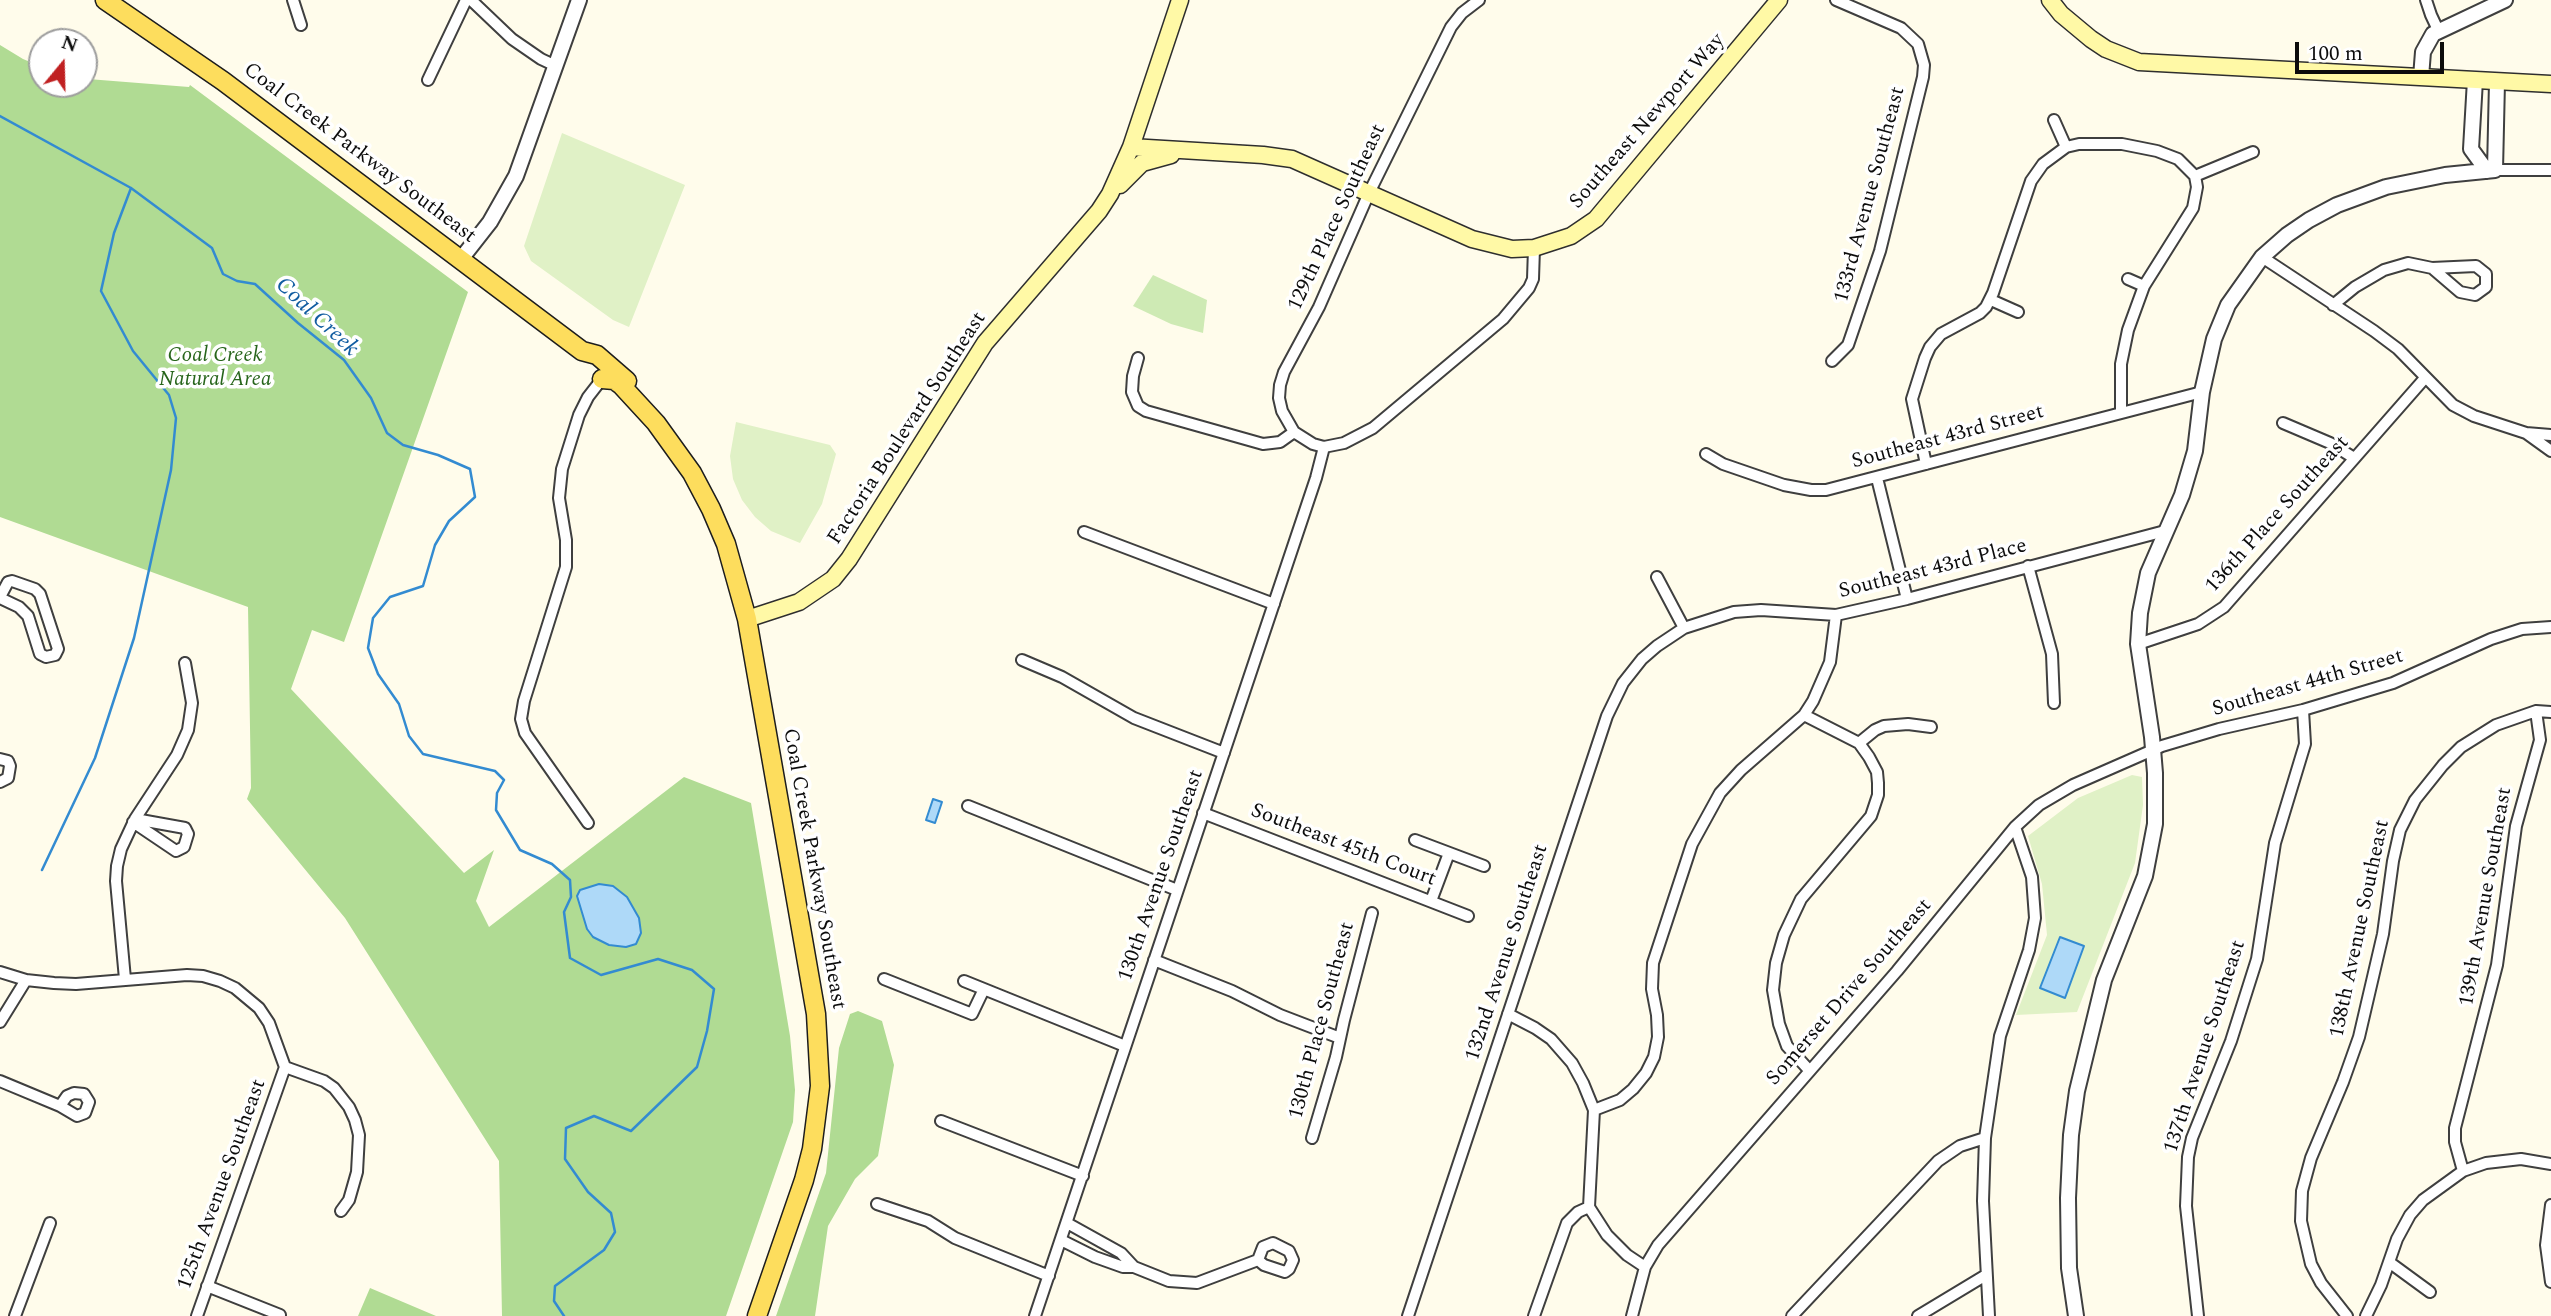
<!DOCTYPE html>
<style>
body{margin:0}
#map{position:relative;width:2551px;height:1316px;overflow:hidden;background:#fffceb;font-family:Spectral,serif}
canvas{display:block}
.north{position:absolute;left:28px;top:28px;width:70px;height:70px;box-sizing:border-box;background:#fff;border:2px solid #9e9e9e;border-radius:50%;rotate:19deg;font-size:19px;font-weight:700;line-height:28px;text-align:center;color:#0c0c0c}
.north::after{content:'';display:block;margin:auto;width:24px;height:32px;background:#c02021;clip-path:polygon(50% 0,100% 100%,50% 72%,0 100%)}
.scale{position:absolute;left:2295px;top:42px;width:149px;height:32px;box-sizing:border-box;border:4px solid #0c0c0c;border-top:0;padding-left:9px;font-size:21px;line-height:24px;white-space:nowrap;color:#0c0c0c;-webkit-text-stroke:5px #fff;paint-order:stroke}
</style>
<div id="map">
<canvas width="2551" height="1316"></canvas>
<div class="north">N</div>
<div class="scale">100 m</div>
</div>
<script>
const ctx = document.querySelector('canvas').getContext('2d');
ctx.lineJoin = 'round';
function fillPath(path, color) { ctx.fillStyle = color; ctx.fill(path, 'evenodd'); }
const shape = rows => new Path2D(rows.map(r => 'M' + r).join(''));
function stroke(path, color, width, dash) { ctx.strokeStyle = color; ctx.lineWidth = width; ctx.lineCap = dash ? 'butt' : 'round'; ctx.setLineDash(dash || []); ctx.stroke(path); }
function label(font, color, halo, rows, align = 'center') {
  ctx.font = font + ' Spectral,serif'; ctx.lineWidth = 7; ctx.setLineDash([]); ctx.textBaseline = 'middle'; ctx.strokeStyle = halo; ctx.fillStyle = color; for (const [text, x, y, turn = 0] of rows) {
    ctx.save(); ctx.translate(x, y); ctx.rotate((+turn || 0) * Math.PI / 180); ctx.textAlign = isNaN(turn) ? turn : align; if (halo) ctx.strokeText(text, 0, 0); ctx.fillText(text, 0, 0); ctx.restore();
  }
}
const green = shape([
 [1153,275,1207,300,1203,333,1171,324,1133,306]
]);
const forest = shape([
 [0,45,23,59,42,67,42,84,84,84,84,76,88,79,189,87,190,85,468,292,344,642,312,630,291,689,464,873,494,850,476,901,489,927,684,777,751,803,790,1036,795,1090,793,1122,726,1316,502,1316,499,1161,345,918,247,799,251,788,248,607,0,517],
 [858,1011,882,1021,894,1065,878,1156,855,1179,828,1226,815,1316,776,1316,826,1173,839,1048,850,1014],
 [370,1288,436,1316,358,1316]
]);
const pitch = shape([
 [562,133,685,185,629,327,613,320,531,261,524,246],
 [736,422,830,445,836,454,822,504,800,543,771,531,755,517,742,500,733,479,730,456],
 [2132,775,2142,777,2143,805,2135,863,2077,1012,2016,1015,2047,935,2042,884,2028,836,2078,798]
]);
const water = shape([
 [933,799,942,802,935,823,926,820,933,799],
 [599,884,613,886,627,897,639,918,641,933,636,944,626,947,609,945,593,937,587,929,577,896,580,890,599,884],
 [2060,937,2084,946,2065,998,2040,988,2060,937]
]);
const stream = shape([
 [0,116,131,188,212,248,223,274,237,281,255,284,298,323,344,360,371,398,387,433,403,445,438,455,470,469,475,497,449,521,435,545,423,586,390,597,373,618,368,648,378,674,399,704,409,736,423,754,495,771,504,780,497,793,496,810,520,850,552,864,570,880,571,897,564,912,570,958,601,975,658,959,692,970,714,989,707,1031,697,1067,631,1131,594,1116,566,1128,565,1159,588,1192,611,1213,615,1232,604,1250,555,1286,554,1301,564,1316],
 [42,870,95,758,134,638,171,470,176,418,169,395,133,351,101,291,114,233,131,188]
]);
const minor = shape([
 [293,0,301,25],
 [471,0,512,39,541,59,556,66],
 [1479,0,1462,13,1451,27,1369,193,1319,307,1284,372,1280,385,1279,398,1282,411,1294,432,1313,444,1324,447,1344,443,1373,428,1503,319,1529,288,1533,279,1534,248],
 [2426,0,2431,15,2438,30],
 [428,80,466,0],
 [2054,120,2066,147,2079,144,2122,144,2157,151,2178,159,2195,176,2253,152],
 [2495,170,2551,170],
 [2262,257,2374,331,2398,349,2453,405,2474,416,2526,433,2551,451],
 [2128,279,2144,286],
 [1991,300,2018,312],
 [2333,305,2355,287,2384,270,2408,263,2432,268,2476,266,2486,274,2486,287,2475,295,2460,292,2432,268],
 [1138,358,1133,376,1132,392,1138,406,1146,411,1263,444,1280,442,1294,432],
 [1832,361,1848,345,1880,251,1923,77,1924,65,1918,44,1901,28,1836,0],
 [2121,412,2121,364,2128,330,2144,286,2193,208,2197,187,2195,176],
 [2283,423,2330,443,2354,458],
 [2526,433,2551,435],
 [1706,454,1723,464,1784,485,1811,490,1826,490,2202,392],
 [1926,464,1912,399,1925,358,1930,347,1941,334,1980,313,1986,307,1993,293,2031,181,2043,164,2066,147],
 [1877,478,1907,599],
 [1084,532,1274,604],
 [2028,566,2052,654,2054,703],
 [1657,577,1684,628],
 [0,597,8,582,12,581,35,589,40,594,58,649,55,655,46,657,40,654,28,616,19,607,0,598],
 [2138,644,2198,624,2224,607,2425,378],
 [1022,660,1062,677,1134,718,1224,753],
 [1804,715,1859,743,1869,757,1877,772,1878,783,1878,795,1871,816,1801,899,1784,935,1776,963,1773,990,1779,1024,1787,1046,1809,1070],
 [1859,743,1875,730,1884,726,1908,724,1931,727],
 [0,759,8,761,10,766,8,778,0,782],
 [968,806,1177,890],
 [1203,813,1468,916],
 [133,822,176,851,184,847,188,834,185,828,135,819],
 [588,823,525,733,521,719,524,701,566,567,566,540,559,498,562,469,579,415,588,397,602,379],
 [1415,840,1484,866],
 [1431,901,1449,853],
 [1154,960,1232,991,1280,1015,1340,1038],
 [0,972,26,980,54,983,76,984,187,975,203,976,220,981,235,988,259,1008,269,1023,285,1067],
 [125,979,116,881,117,866,121,849,135,819,177,755,188,730,192,703,185,663],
 [884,979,972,1014,984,989],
 [964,981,1125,1046],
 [1508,1014,1535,1028,1551,1039,1572,1063,1583,1083,1594,1110,1589,1207,1607,1235,1627,1255,1645,1267],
 [0,1022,26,980],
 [285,1067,324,1081,334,1088,349,1107,355,1120,359,1135,357,1172,349,1200,341,1211],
 [0,1081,60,1106,77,1116,85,1113,89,1102,84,1094,74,1093,67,1096,60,1106],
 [1594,1110,1620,1100,1633,1089,1646,1073,1654,1057,1658,1037,1657,1015,1652,989,1653,963,1692,844,1720,793,1741,770,1804,715,1813,701,1830,662,1836,615],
 [941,1121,1083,1176],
 [1312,1138,1336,1057,1344,1020,1372,913],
 [2463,1171,2455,1142,2455,1128,2497,965,2516,826,2540,740,2536,711],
 [877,1204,928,1221,955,1238,1049,1276],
 [2551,1205,2546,1245,2551,1282],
 [1067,1223,1121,1253,1134,1267,1169,1281,1197,1283,1258,1260,1264,1265,1285,1272,1289,1269,1293,1260,1289,1251,1273,1243,1263,1247,1258,1260],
 [1061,1240,1095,1257,1123,1267,1134,1267],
 [2389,1262,2430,1292],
 [207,1286,280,1315],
 [15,1316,50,1223],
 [197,1316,285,1067],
 [1035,1316,1316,478,1324,447],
 [1408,1316,1607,716,1623,683,1642,659,1657,646,1684,628,1734,612,1761,610,1836,615,1907,599,2165,531],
 [1534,1316,1567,1223,1578,1212,1589,1207],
 [1632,1316,1645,1267,1658,1245,1897,971,2015,827,2039,805,2073,785,2162,746,2219,729,2303,710,2393,683,2491,639,2522,629,2551,627],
 [1792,1316,1938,1161,1960,1146,1985,1138],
 [1918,1316,1986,1275],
 [1989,1316,1983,1201,1985,1138,2000,1036,2029,950,2035,918,2032,877,2015,827],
 [2198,1316,2186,1206,2188,1157,2192,1138,2231,1041,2257,959,2275,843,2305,744,2303,710],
 [2347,1316,2321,1283,2311,1264,2301,1221,2302,1191,2311,1158,2343,1082,2359,1037,2383,934,2393,861,2400,830,2415,800,2443,765,2461,747,2496,725,2536,711,2551,712],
 [2366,1316,2381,1285,2397,1239,2410,1215,2423,1200,2463,1171,2486,1163,2521,1159,2551,1164]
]);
const tertiary = shape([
 [2421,77,2423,52,2433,34,2505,0],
 [2475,80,2471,149,2487,171],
 [461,259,490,222,516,176,579,0],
 [2076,1316,2069,1268,2068,1198,2071,1135,2077,1091,2104,980,2145,876,2155,824,2155,773,2152,737,2138,644,2140,613,2148,573,2182,495,2195,451,2202,392,2214,339,2228,305,2262,257,2287,235,2309,220,2337,205,2386,187,2445,175,2495,170,2497,82]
]);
const secondary = shape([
 [2050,0,2061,14,2091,39,2106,49,2139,62,2551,84],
 [1131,147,1263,155,1292,159,1472,239,1512,249,1534,248,1571,236,1596,219,1779,0],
 [1120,185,1142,163,1171,155],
 [747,619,799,602,833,579,849,559,985,343,1099,211,1110,194,1131,147,1180,0]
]);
const primary = shape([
 [105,0,223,81,582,351,597,355,627,381],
 [602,379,614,380,621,385,656,423,692,473,711,509,726,544,747,619,816,1014,820,1086,812,1149,804,1180,757,1316]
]);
const streetNames = [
 ["Southeast Newport Way",1648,122,-49],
 ["Coal Creek Parkway Southeast",359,154,37],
 ["133rd Avenue Southeast",1871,195,-75],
 ["129th Place Southeast",1338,218,-65],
 ["Factoria Boulevard Southeast",908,429,-57],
 ["Southeast 43rd Street",1948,438,-15],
 ["136th Place Southeast",2278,515,-48],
 ["Southeast 43rd Place",1933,570,-14],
 ["Southeast 44th Street",2308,684,-16],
 ["Southeast 45th Court",1343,846,21],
 ["Coal Creek Parkway Southeast",813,869,80],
 ["130th Avenue Southeast",1162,876,-71],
 ["139th Avenue Southeast",2487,897,-80],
 ["138th Avenue Southeast",2361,929,-78],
 ["132nd Avenue Southeast",1508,953,-72],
 ["Somerset Drive Southeast",1850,993,-49],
 ["130th Place Southeast",1323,1021,-75],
 ["137th Avenue Southeast",2206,1047,-72],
 ["125th Avenue Southeast",223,1185,-70]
];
const parkNames = [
 ["Coal Creek",215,357],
 ["Natural Area",215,381]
];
const waterNames = [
 ["Coal Creek",316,318,43]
];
fillPath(green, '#ceeab4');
fillPath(forest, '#b0db93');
fillPath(pitch, '#e0f1c6');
fillPath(water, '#aed9f8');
stroke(water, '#338bd1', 2);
stroke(stream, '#338bd1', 2.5);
stroke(minor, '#3f3f3f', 14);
stroke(tertiary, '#3f3f3f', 18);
stroke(secondary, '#2e2e2e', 19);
stroke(primary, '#1d1d1d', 21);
stroke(minor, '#fff', 10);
stroke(tertiary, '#fff', 14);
stroke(secondary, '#fff9a6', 16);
stroke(primary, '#fddd5d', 18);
label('21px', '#0c0c0c', '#fff', streetNames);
label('italic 21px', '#27651b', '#fff', parkNames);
label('italic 23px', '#125da1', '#fff', waterNames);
</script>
